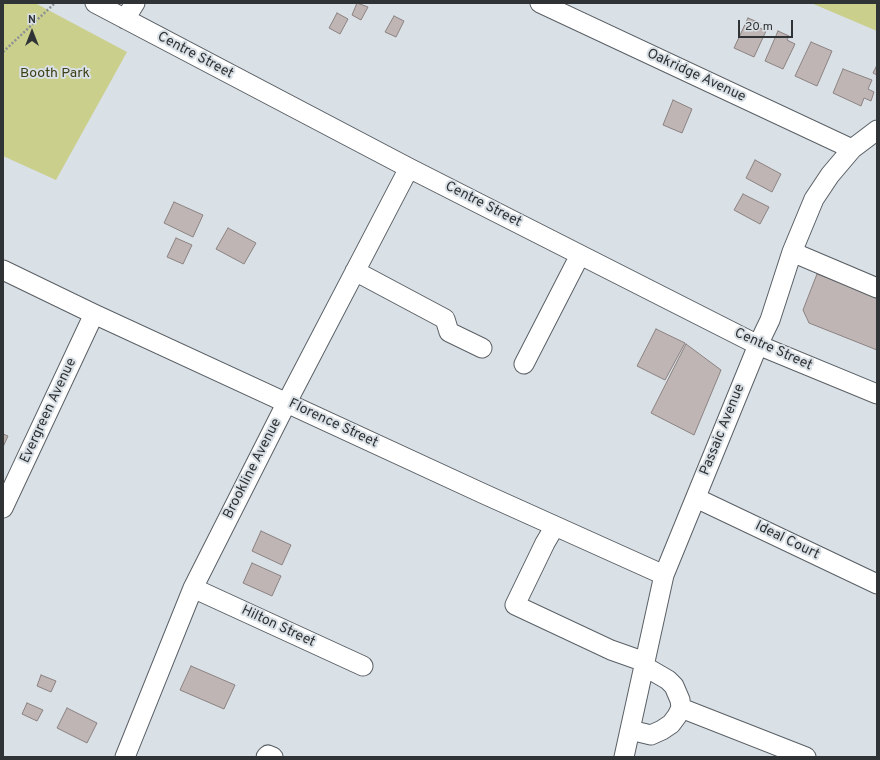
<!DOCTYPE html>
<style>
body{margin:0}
#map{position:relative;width:880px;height:760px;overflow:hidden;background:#d9e0e6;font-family:Overpass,sans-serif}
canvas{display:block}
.frame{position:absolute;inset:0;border:4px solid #303335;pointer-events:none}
.north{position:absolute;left:12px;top:12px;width:40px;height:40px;-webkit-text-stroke:3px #d9e0e6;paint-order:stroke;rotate:0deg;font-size:11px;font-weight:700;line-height:16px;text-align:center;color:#303335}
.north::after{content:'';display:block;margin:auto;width:14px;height:18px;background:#303335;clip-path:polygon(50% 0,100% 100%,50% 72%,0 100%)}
.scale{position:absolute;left:738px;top:20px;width:55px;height:18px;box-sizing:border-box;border:2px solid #303335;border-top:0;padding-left:5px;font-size:12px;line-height:14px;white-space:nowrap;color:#303335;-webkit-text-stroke:3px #d9e0e6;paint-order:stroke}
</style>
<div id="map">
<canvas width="880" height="760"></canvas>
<div class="frame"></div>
<div class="north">N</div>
<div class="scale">20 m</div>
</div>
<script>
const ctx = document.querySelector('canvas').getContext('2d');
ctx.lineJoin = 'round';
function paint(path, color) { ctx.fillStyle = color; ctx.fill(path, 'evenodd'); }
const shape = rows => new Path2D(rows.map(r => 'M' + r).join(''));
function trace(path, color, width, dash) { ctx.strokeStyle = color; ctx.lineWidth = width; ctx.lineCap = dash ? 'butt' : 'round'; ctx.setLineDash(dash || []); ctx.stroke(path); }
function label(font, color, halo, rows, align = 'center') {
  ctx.font = font + ' Overpass,sans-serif'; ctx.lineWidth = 4; ctx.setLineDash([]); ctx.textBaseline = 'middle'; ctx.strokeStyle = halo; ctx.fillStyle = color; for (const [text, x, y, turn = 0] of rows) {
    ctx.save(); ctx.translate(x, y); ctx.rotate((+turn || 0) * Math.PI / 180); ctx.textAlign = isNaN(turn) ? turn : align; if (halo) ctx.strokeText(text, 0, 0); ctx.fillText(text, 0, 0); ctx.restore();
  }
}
paint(shape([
 [3,3,35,3,127,52,56,180,3,156],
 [811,3,877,3,877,31]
]), '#cbcf8c');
const building = shape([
 [357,3,368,7,361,20,352,15,357,3],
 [337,13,348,19,340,34,329,28,337,13],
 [394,16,404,21,396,37,385,32,394,16],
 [748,18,760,23,758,27,766,31,754,57,734,48,748,18],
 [778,31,789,36,787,40,795,44,783,69,765,61,778,31],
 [811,42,832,51,817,86,795,76,811,42],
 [877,65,877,75,873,73,877,65],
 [843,69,872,80,868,89,874,92,871,101,864,98,861,106,833,93,843,69],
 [673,100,692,109,682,133,663,125,673,100],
 [755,160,781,174,772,192,746,178,755,160],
 [743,194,769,207,760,224,734,210,743,194],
 [174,202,203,215,193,237,164,223,174,202],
 [228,228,256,243,244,264,216,249,228,228],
 [176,238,192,245,183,264,167,257,176,238],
 [817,274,877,297,877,350,809,323,803,310,817,274],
 [656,329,685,343,665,380,637,366,656,329],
 [686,344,721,370,694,435,651,413,686,344],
 [3,434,8,436,3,447,3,434],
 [261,531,291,545,282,565,252,551,261,531],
 [252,563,281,576,272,596,243,583,252,563],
 [191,666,235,685,224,709,180,690,191,666],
 [41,675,56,681,51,692,37,686,41,675],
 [27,703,43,710,37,721,22,714,27,703],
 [67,708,97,723,87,743,57,728,67,708]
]);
paint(building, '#beb5b4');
trace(building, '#8b8281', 1);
const minor = shape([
 [95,3,409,168,758,345,877,394],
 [540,3,852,149],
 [125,19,135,3],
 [792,252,877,288],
 [3,270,94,314,484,494,664,575],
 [355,271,445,319,449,332,482,348],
 [524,364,580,255],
 [696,498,877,584],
 [3,508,94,314],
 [555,526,545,543,515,605,611,650,645,662],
 [193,588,363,666],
 [681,708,806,757],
 [630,730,651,735,662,730,671,724,677,716,681,708,680,700,674,686,668,680,644,666],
 [125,757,193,588,287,402,409,168],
 [266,757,268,755,273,757],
 [624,757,664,575,758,345,770,320,792,252,814,199,830,175,852,149,877,130]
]);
trace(minor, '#5a6065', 21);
trace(shape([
 [3,52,55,3]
]), '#8c9195', 2.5, [2, 2]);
trace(minor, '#fff', 19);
label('14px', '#303335', '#d9e0e6', [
 ["Centre Street",195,56,28],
 ["Oakridge Avenue",696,76,25],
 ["Centre Street",483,205,27],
 ["Centre Street",773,350,24],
 ["Evergreen Avenue",49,411,-65],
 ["Florence Street",333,424,25],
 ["Passaic Avenue",723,430,-68],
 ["Brookline Avenue",253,469,-63],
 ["Ideal Court",787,541,26],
 ["Hilton Street",278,627,25]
]);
label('14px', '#3d3f17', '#d9e0e6', [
 ["Booth Park",55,74]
]);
</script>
